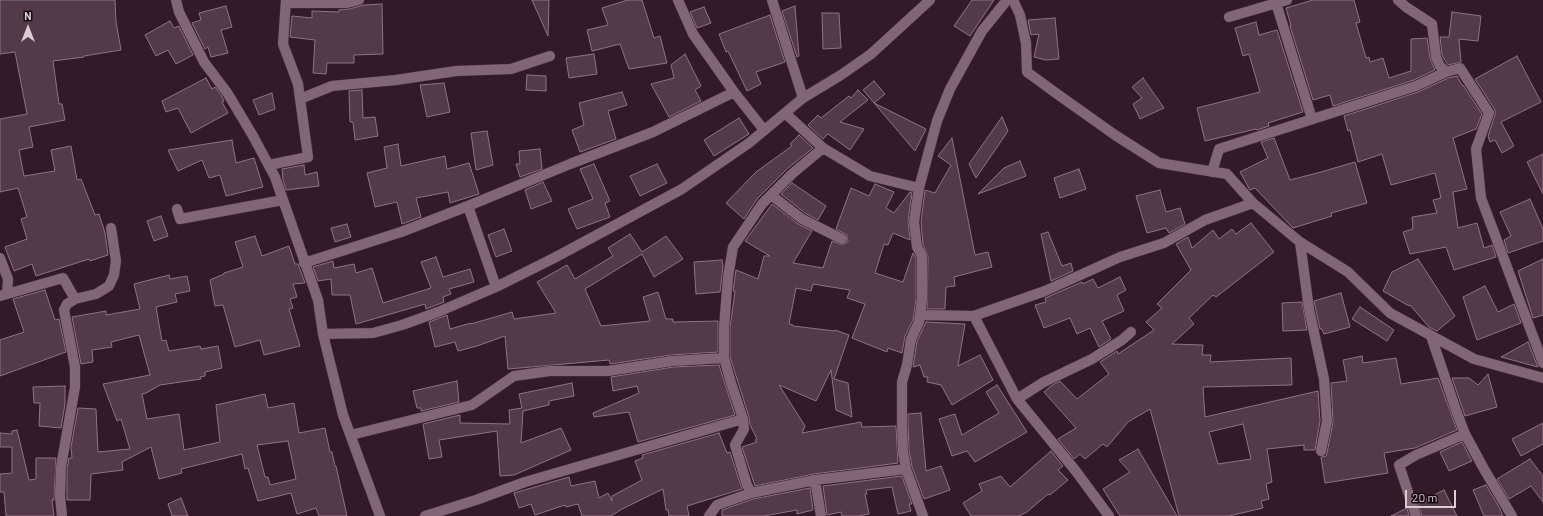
<!DOCTYPE html>
<style>
body{margin:0}
#map{position:relative;width:1543px;height:516px;overflow:hidden;background:#321a28;font-family:Barlow,sans-serif}
canvas{display:block}
.north{position:absolute;left:8px;top:8px;width:40px;height:40px;-webkit-text-stroke:3px #13090e;paint-order:stroke;rotate:0deg;font-size:11px;font-weight:700;line-height:16px;text-align:center;color:#dcccd4}
.north::after{content:'';display:block;margin:auto;width:14px;height:18px;background:#dcccd4;clip-path:polygon(50% 0,100% 100%,50% 72%,0 100%)}
.scale{position:absolute;left:1405px;top:490px;width:51px;height:18px;box-sizing:border-box;border:2px solid #dcccd4;border-top:0;padding-left:5px;font-size:12px;line-height:14px;white-space:nowrap;color:#dcccd4;-webkit-text-stroke:3px #13090e;paint-order:stroke}
</style>
<div id="map">
<canvas width="1543" height="516"></canvas>
<div class="north">N</div>
<div class="scale">20 m</div>
</div>
<script>
const ctx = document.querySelector('canvas').getContext('2d');
ctx.lineJoin = 'round';
function paint(path, color) { ctx.fillStyle = color; ctx.fill(path, 'evenodd'); }
const shape = rows => new Path2D(rows.map(r => 'M' + r).join(''));
function trace(path, color, width, dash) { ctx.strokeStyle = color; ctx.lineWidth = width; ctx.lineCap = dash ? 'butt' : 'round'; ctx.setLineDash(dash || []); ctx.stroke(path); }
const building = shape([
 [0,0,115,0,116,22,121,50,84,56,84,57,53,61,59,104,62,104,65,120,29,127,33,147,19,150,24,176,55,171,51,150,71,146,77,180,81,179,95,215,99,214,105,233,108,255,90,261,89,259,36,276,32,264,14,271,5,247,27,239,21,219,27,217,18,188,0,192,0,119,27,114,15,52,0,54,0,0],
 [532,0,549,0,548,36,532,0],
 [628,0,642,0,654,38,660,36,667,63,629,69,620,44,592,51,587,30,608,25,602,8,628,0],
 [972,0,994,0,970,36,954,26,972,0],
 [1313,0,1354,0,1360,22,1356,23,1366,58,1369,57,1370,62,1383,58,1389,78,1411,71,1411,39,1427,38,1430,58,1435,70,1414,80,1333,106,1330,95,1313,100,1290,26,1291,26,1286,8,1313,0],
 [382,4,383,54,354,55,354,63,327,63,326,74,313,73,315,40,290,37,292,16,312,18,312,11,339,12,339,10,349,9,364,5,382,4],
 [226,6,232,27,221,30,228,53,211,57,208,47,205,49,192,23,201,20,199,13,226,6],
 [795,6,799,56,797,57,782,11,795,6],
 [704,7,711,23,697,28,690,12,704,7],
 [1452,12,1481,16,1478,41,1459,39,1461,62,1448,65,1442,55,1440,37,1449,37,1452,12],
 [822,13,839,13,841,48,823,49,822,13],
 [770,15,785,62,756,72,761,84,747,91,728,51,726,52,719,34,770,15],
 [1055,18,1059,59,1046,60,1034,57,1039,34,1031,35,1028,20,1055,18],
 [170,21,174,28,179,26,193,55,176,64,168,50,156,56,145,35,170,21],
 [1256,22,1259,35,1277,30,1303,112,1268,123,1269,126,1257,130,1256,129,1205,141,1197,108,1260,92,1249,54,1243,56,1235,28,1256,22],
 [594,54,597,74,569,78,566,58,594,54],
 [685,54,701,86,695,90,701,101,669,117,651,84,674,78,671,65,685,54],
 [1517,56,1541,102,1501,122,1514,146,1502,153,1495,140,1490,142,1488,136,1495,115,1495,110,1475,79,1517,56],
 [527,75,546,76,546,91,526,90,527,75],
 [1457,76,1462,85,1463,85,1482,114,1476,129,1453,138,1467,189,1453,192,1458,228,1477,223,1484,248,1492,245,1496,257,1454,270,1446,247,1410,254,1403,232,1413,229,1412,217,1437,213,1433,200,1441,198,1435,173,1391,185,1382,154,1358,162,1350,130,1348,131,1344,116,1418,92,1448,78,1457,76],
 [206,78,212,89,215,87,221,95,224,101,222,102,228,113,191,133,178,108,166,112,162,101,206,78],
 [1143,78,1164,108,1140,119,1133,104,1142,98,1132,87,1143,78],
 [874,81,885,94,874,103,926,129,915,151,863,90,874,81],
 [444,83,450,112,427,117,420,85,444,83],
 [362,90,363,118,375,117,378,136,355,140,353,122,350,122,349,91,362,90],
 [858,90,868,100,840,122,864,129,850,150,828,134,823,139,808,125,818,115,821,118,849,96,851,98,858,90],
 [622,92,627,105,608,111,616,139,580,152,572,130,584,125,579,103,622,92],
 [272,93,275,109,259,115,253,100,272,93],
 [1002,117,1008,131,976,178,969,164,1002,117],
 [739,118,749,134,714,156,704,140,739,118],
 [487,131,493,165,476,170,471,133,487,131],
 [799,135,813,148,788,168,757,199,744,219,726,203,756,172,792,146,790,144,799,135],
 [952,138,975,255,988,252,992,267,954,277,955,286,946,287,945,309,927,309,928,256,923,245,921,222,925,190,935,193,951,165,938,156,952,138],
 [1274,138,1290,180,1321,172,1355,162,1367,203,1331,213,1332,216,1293,228,1255,188,1250,190,1240,172,1268,158,1261,142,1274,138],
 [232,140,236,163,254,158,263,187,226,196,220,175,209,178,202,160,178,171,168,150,232,140],
 [398,144,401,166,445,156,447,169,469,163,479,194,450,203,448,192,416,198,421,217,402,224,397,202,375,207,367,173,387,168,384,147,398,144],
 [540,149,542,169,520,177,516,164,520,164,519,151,540,149],
 [1543,154,1543,194,1527,162,1543,154],
 [1020,161,1026,176,978,194,1004,168,1020,161],
 [594,164,610,201,605,203,610,217,577,229,568,209,593,199,580,169,594,164],
 [657,164,667,183,640,196,630,176,657,164],
 [304,165,305,175,317,172,319,186,286,190,283,180,282,169,304,165],
 [1079,169,1086,189,1060,198,1054,178,1079,169],
 [543,182,552,201,531,209,525,190,543,182],
 [792,183,826,206,818,220,805,213,781,194,792,183],
 [875,184,894,192,886,208,894,213,910,192,912,193,908,221,910,240,893,233,888,245,884,244,875,273,903,282,913,253,916,258,916,299,913,320,905,336,902,353,888,348,887,352,852,338,865,304,847,298,850,290,813,284,811,291,796,288,789,324,793,325,793,326,835,331,835,330,849,335,834,379,848,383,852,417,836,410,831,370,816,401,779,385,805,426,802,433,861,422,862,427,896,426,898,463,814,474,755,486,742,447,757,442,755,440,757,439,750,425,749,417,730,357,730,328,735,291,733,291,736,270,758,279,764,256,770,256,745,241,772,204,798,224,812,231,793,263,823,268,832,241,842,245,848,242,847,235,836,229,851,188,869,196,875,184],
 [1160,190,1166,212,1180,208,1185,224,1169,233,1166,228,1147,233,1136,196,1160,190],
 [1530,199,1543,229,1543,241,1508,253,1504,240,1511,236,1500,212,1530,199],
 [161,216,168,236,154,241,147,221,161,216],
 [1251,223,1274,252,1216,297,1213,295,1189,318,1194,324,1172,344,1203,345,1202,355,1211,355,1210,362,1291,358,1292,385,1203,387,1205,417,1318,391,1320,421,1315,450,1304,450,1304,445,1267,449,1272,482,1266,484,1269,499,1261,501,1263,508,1229,516,1179,516,1150,409,1128,422,1107,447,1103,444,1085,459,1080,454,1074,459,1058,439,1076,428,1044,392,1051,386,1060,381,1077,399,1109,374,1100,362,1117,351,1118,354,1154,330,1146,322,1162,308,1157,304,1191,270,1176,244,1188,237,1192,248,1213,230,1219,239,1232,229,1236,234,1251,223],
 [1243,424,1251,459,1218,464,1209,432,1243,424],
 [347,224,351,237,335,242,331,228,347,224],
 [504,229,512,251,496,257,488,235,504,229],
 [1048,232,1062,266,1071,263,1073,271,1051,281,1041,234,1048,232],
 [630,234,642,252,666,236,683,259,654,277,642,254,585,289,601,326,650,321,643,297,658,292,666,319,673,319,673,322,718,321,718,352,671,355,610,364,609,360,508,369,505,336,477,346,458,351,455,342,435,347,429,322,447,315,450,329,471,323,471,324,512,312,514,319,556,313,537,282,567,265,575,279,613,256,608,248,630,234],
 [255,236,262,256,289,246,295,264,298,264,305,283,293,284,297,297,290,299,293,308,289,309,300,346,264,355,260,340,235,347,223,305,215,306,210,280,224,274,224,273,243,267,235,242,255,236],
 [436,257,443,277,470,269,474,282,449,289,451,294,443,297,444,302,426,309,425,304,356,324,350,295,332,295,331,279,318,281,313,267,333,261,334,268,354,264,356,273,372,268,383,303,431,288,421,262,436,257],
 [1418,259,1455,316,1437,331,1429,327,1410,305,1409,306,1383,291,1392,272,1418,259],
 [1543,259,1543,315,1533,318,1518,271,1543,259],
 [722,260,723,266,720,292,696,294,694,262,722,260],
 [169,275,170,279,187,276,190,291,175,294,177,302,156,307,162,341,166,340,169,351,200,346,201,349,218,346,222,368,205,372,205,376,200,377,201,379,160,385,146,393,142,394,147,419,179,414,184,450,220,442,216,405,265,394,268,408,294,403,299,433,325,428,330,452,332,452,335,466,336,466,347,516,319,516,316,508,297,514,291,493,258,501,248,468,245,469,242,454,181,469,182,473,159,479,151,447,122,462,123,470,91,474,90,500,67,500,67,468,69,458,72,458,71,447,78,408,96,409,98,452,130,449,121,419,117,421,103,384,150,375,139,335,111,342,112,347,92,350,93,362,81,364,72,317,106,311,106,315,140,309,134,284,169,275],
 [288,441,296,479,270,485,268,477,265,477,257,445,288,441],
 [1120,277,1126,290,1117,295,1124,311,1102,321,1111,339,1099,347,1090,328,1077,334,1070,318,1044,328,1035,305,1046,302,1045,298,1082,282,1083,284,1093,279,1098,288,1120,277],
 [1485,286,1498,312,1514,304,1521,323,1477,340,1463,297,1485,286],
 [45,290,55,320,59,319,66,352,0,376,0,340,24,332,13,299,45,290],
 [1341,293,1350,327,1324,334,1322,329,1320,329,1314,301,1341,293],
 [1302,302,1307,330,1283,331,1282,303,1302,302],
 [1360,307,1394,330,1387,341,1352,319,1360,307],
 [926,322,965,324,958,366,980,355,993,380,952,405,941,385,927,382,928,377,924,377,920,365,913,367,917,341,926,322],
 [1528,342,1538,367,1501,357,1528,342],
 [1362,356,1363,363,1396,358,1401,384,1438,378,1457,430,1415,448,1384,453,1388,473,1325,483,1321,457,1326,456,1327,453,1333,422,1331,383,1347,381,1343,360,1362,356],
 [719,365,735,415,638,442,629,412,594,417,593,413,639,393,637,386,613,391,611,377,673,367,719,365],
 [1488,374,1497,407,1465,416,1452,378,1469,378,1478,385,1488,374],
 [457,381,459,402,421,411,421,408,417,408,413,391,457,381],
 [572,383,574,396,549,401,549,405,523,411,521,443,561,428,571,450,514,475,500,476,497,431,439,440,442,457,429,459,423,424,460,415,460,423,510,424,509,410,522,408,519,394,572,383],
 [997,385,1027,432,975,462,967,451,952,456,939,419,955,414,962,435,999,413,986,392,997,385],
 [65,386,65,404,61,428,39,426,40,403,34,403,33,387,65,386],
 [921,413,926,471,941,466,950,490,924,499,912,467,909,450,908,423,908,414,921,413],
 [1543,423,1543,444,1521,456,1512,439,1543,423],
 [17,430,29,480,36,479,36,458,56,458,54,500,52,500,54,516,6,516,4,492,0,492,0,474,12,473,12,447,0,447,0,433,12,434,12,431,17,430],
 [719,433,727,453,730,452,742,489,687,506,689,516,669,516,668,510,666,510,663,489,622,509,611,516,582,516,578,504,566,507,565,505,535,515,531,504,519,508,514,493,569,477,571,486,595,481,599,498,608,493,612,501,612,496,642,480,635,461,643,458,642,455,719,433],
 [1462,442,1472,461,1449,471,1440,452,1462,442],
 [1138,449,1177,516,1120,516,1103,489,1130,472,1119,460,1138,449],
 [1051,451,1063,466,1058,470,1068,480,1050,495,1048,494,1027,512,1019,516,971,516,963,503,982,491,979,484,1001,476,1010,487,1051,451],
 [1530,459,1543,476,1543,502,1531,486,1509,499,1497,479,1530,459],
 [902,476,912,504,909,504,911,511,898,514,892,487,866,490,867,494,865,494,869,514,858,516,842,516,841,512,827,515,823,486,902,476],
 [1486,485,1499,507,1503,516,1484,516,1473,490,1486,485],
 [810,488,813,510,797,514,797,510,764,516,722,516,722,510,753,499,810,488],
 [1444,490,1457,516,1422,516,1418,503,1444,490],
 [181,498,188,516,172,516,168,504,181,498],
 [1407,508,1409,516,1391,516,1407,508]
]);
paint(building, '#543a49');
trace(building, '#907382', 1);
const minor = shape([
 [176,0,179,12,204,62,228,94,253,136,275,177,318,300,323,334,343,415,380,516],
 [678,0,693,34,734,92,764,130],
 [772,0,803,98],
 [1013,0,1020,15,1026,43,1027,72,1060,96,1115,135,1159,163,1227,174,1253,203,1300,242,1348,272,1390,313,1474,359,1543,378],
 [1398,0,1406,7,1432,24,1436,57,1440,66,1446,72],
 [286,3,347,3,359,0],
 [1276,3,1312,119],
 [1229,17,1287,0],
 [300,99,332,86,396,80,456,71,511,69,550,56],
 [785,113,823,148,870,176,919,188],
 [269,165,308,157,298,84,283,44,286,0],
 [1212,172,1219,149,1416,86,1446,72,1460,68,1489,113,1476,149,1481,198,1543,363],
 [771,195,802,219,842,239],
 [468,206,496,287],
 [177,209,180,219,283,200],
 [1300,242,1309,309,1324,379,1327,421,1321,451],
 [0,258,8,279,7,294,0,296],
 [304,263,401,232,468,206,570,164,653,132,734,92],
 [7,294,63,278,75,299],
 [920,315,974,316,985,312,1045,291,1120,257,1164,243,1205,220,1253,203],
 [974,316,1017,399,1075,470,1109,516],
 [323,334,373,333,402,325,438,312,496,287,554,258,608,229,682,189,749,143,803,98,841,75,871,54,930,0],
 [1431,336,1457,413,1465,434,1484,469,1512,516],
 [1017,399,1044,382,1092,359,1122,340,1131,332],
 [351,435,472,405,514,376,550,371,608,371,672,361,724,358],
 [815,480,821,516],
 [751,493,747,485,735,445,744,429,743,419,731,383,724,358,724,328,728,277,733,247,762,204,793,173,823,148],
 [62,516,60,497,61,467,75,387,75,367,64,310,67,304,75,299,96,294,109,286,114,275,116,261,111,228],
 [425,516,476,500,525,482,743,419],
 [709,516,717,505,751,493,815,480,906,469],
 [923,516,906,469,903,451,902,423,902,382,907,365,911,339,919,322,922,299,922,256,917,247,914,222,919,188,937,121,950,89,982,31,1007,0],
 [1416,516,1399,465,1416,455,1465,434]
]);
trace(minor, '#47353f', 11);
trace(minor, '#836676', 10);
</script>
